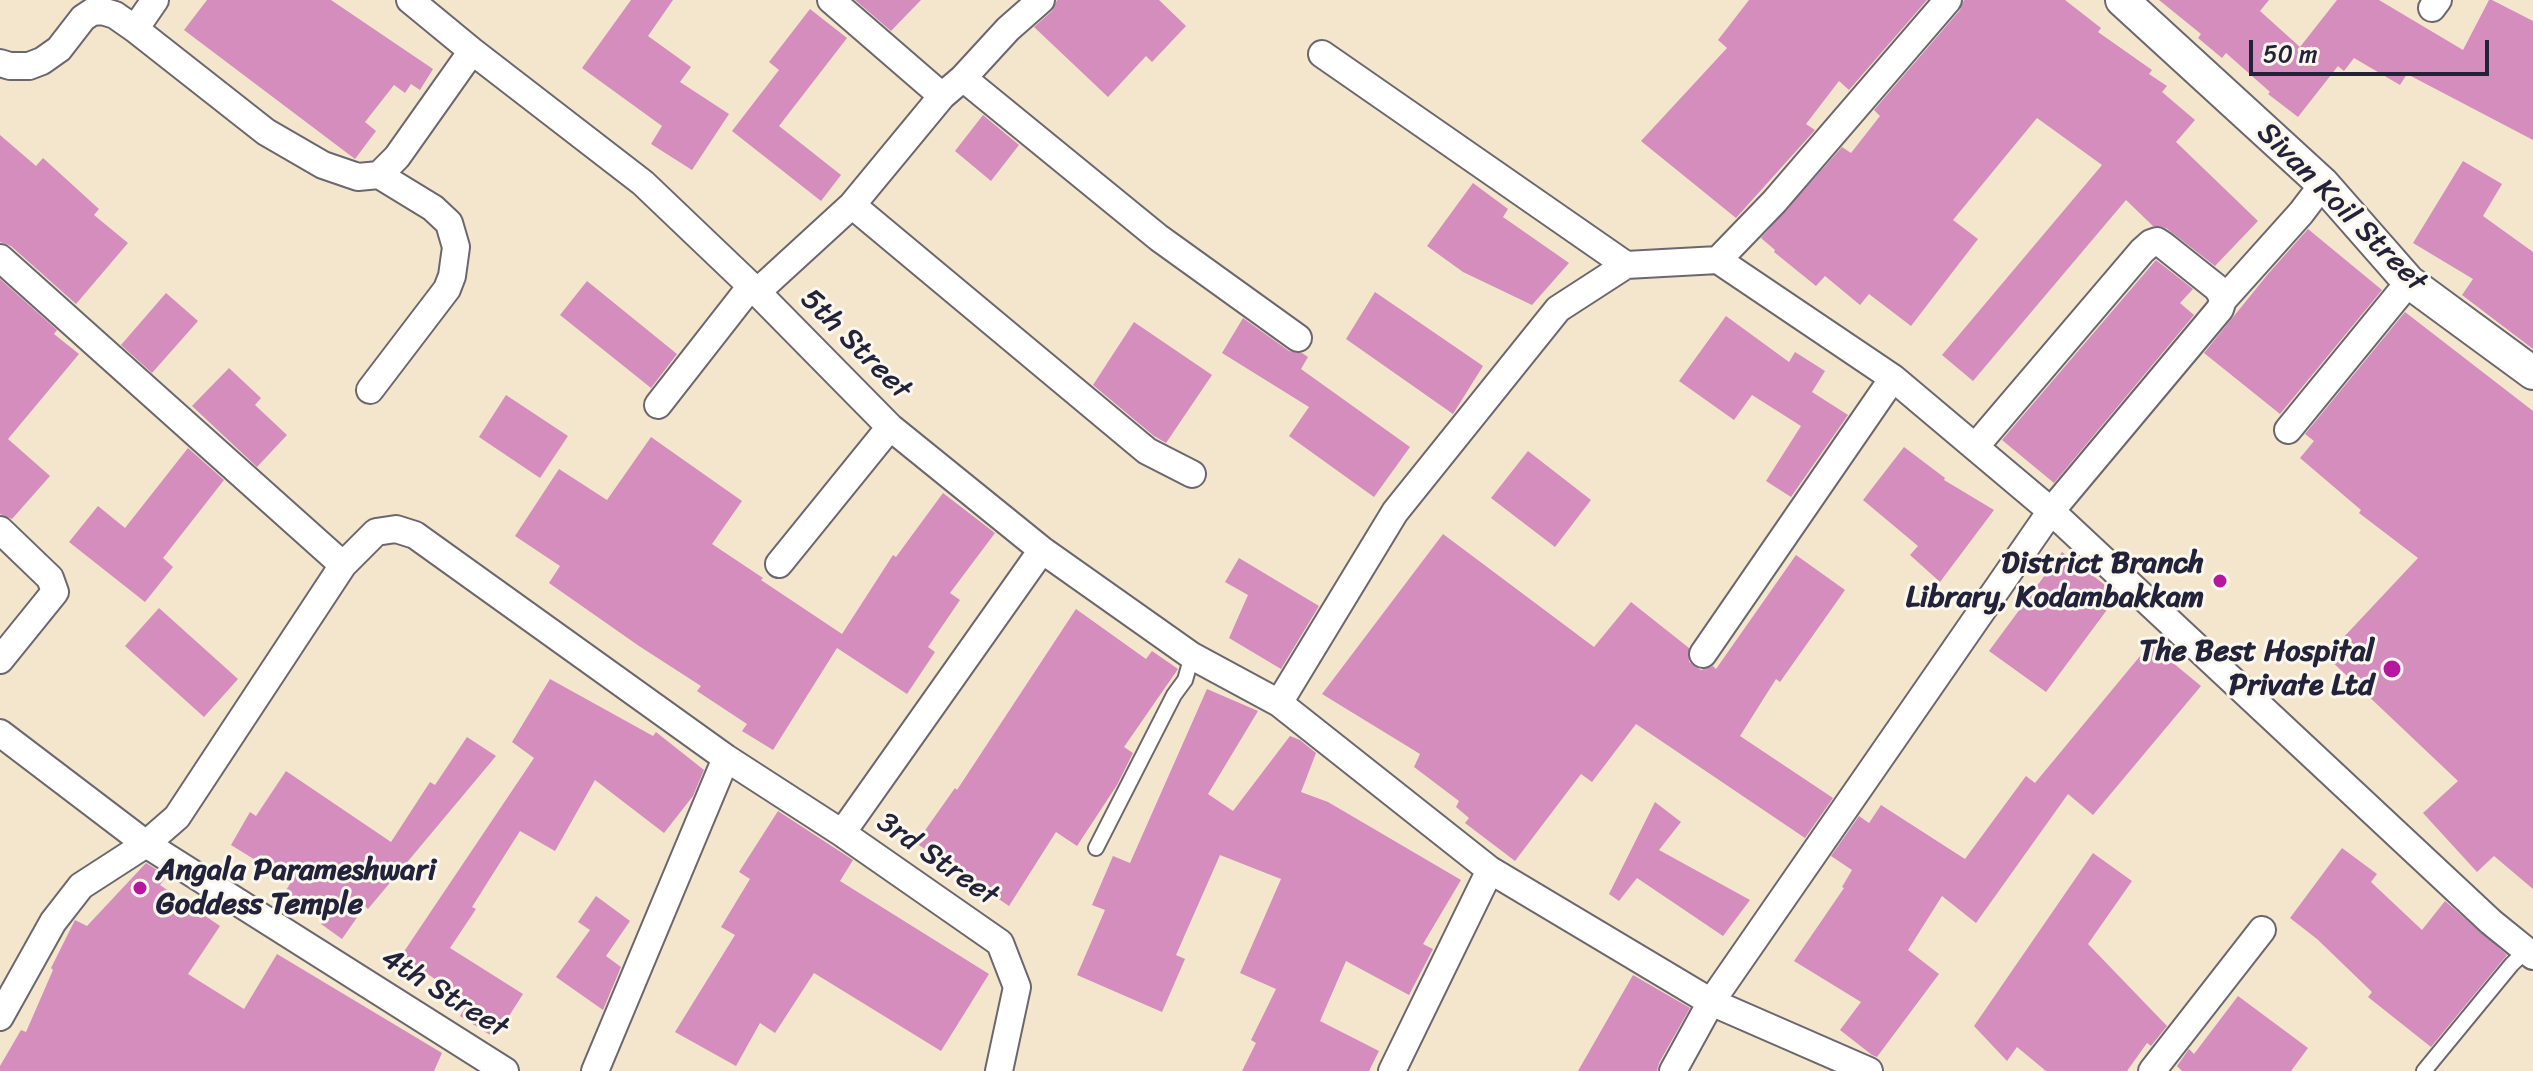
<!DOCTYPE html>
<style>
body{margin:0}
#map{position:relative;width:2533px;height:1071px;overflow:hidden;background:#f3e6cd;font-family:Sriracha,sans-serif}
canvas{display:block}
.scale{position:absolute;left:2249px;top:40px;width:240px;height:36px;box-sizing:border-box;border:4px solid #22223b;border-top:0;padding-left:10px;font-size:24px;line-height:28px;white-space:nowrap;color:#22223b;-webkit-text-stroke:6px #fbf7ec;paint-order:stroke}
</style>
<div id="map">
<canvas width="2533" height="1071"></canvas>
<div class="scale">50 m</div>
</div>
<script>
const ctx = document.querySelector('canvas').getContext('2d');
ctx.lineJoin = 'round';
function paint(path, color) { ctx.fillStyle = color; ctx.fill(path, 'evenodd'); }
const shape = rows => new Path2D(rows.map(r => 'M' + r).join(''));
function trace(path, color, width, dash) { ctx.strokeStyle = color; ctx.lineWidth = width; ctx.lineCap = dash ? 'butt' : 'round'; ctx.setLineDash(dash || []); ctx.stroke(path); }
function label(font, color, halo, rows, align = 'center') {
  ctx.font = font + ' Sriracha,sans-serif'; ctx.lineWidth = 6; ctx.setLineDash([]); ctx.textBaseline = 'middle'; ctx.strokeStyle = halo; ctx.fillStyle = color; for (const [text, x, y, turn = 0] of rows) {
    ctx.save(); ctx.translate(x, y); ctx.rotate((+turn || 0) * Math.PI / 180); ctx.textAlign = isNaN(turn) ? turn : align; if (halo) ctx.strokeText(text, 0, 0); ctx.fillText(text, 0, 0); ctx.restore();
  }
}
paint(shape([
 [207,0,331,0,433,69,420,90,411,84,405,93,394,85,365,122,376,131,355,159,184,30],
 [631,0,673,0,648,36,691,67,680,82,729,114,692,170,651,144,662,126,582,68],
 [855,0,921,0,891,31],
 [1057,0,1159,0,1186,26,1152,62,1146,56,1108,97,1034,27,1052,11],
 [1749,0,1927,0,1849,90,1839,81,1806,124,1815,130,1736,218,1641,141,1727,48,1718,40],
 [1964,0,2065,0,2101,28,2098,32,2152,70,2149,74,2167,86,2162,92,2195,120,2176,142,2258,221,2215,266,2166,228,2153,226,2126,200,1973,381,1942,355,2102,165,2037,118,1953,220,1978,239,1911,326,1869,294,1860,305,1825,276,1816,286,1774,252,1775,250,1761,238,1842,147,1851,153,1880,116,1874,110,1960,10],
 [2159,0,2269,0,2260,11,2300,47,2337,0,2379,0,2463,50,2489,0,2492,0,2533,21,2533,140,2407,74,2400,85,2354,58,2344,71,2338,66,2298,117,2268,94,2270,92,2226,53,2222,58,2198,38,2201,34],
 [810,9,847,38,779,126,841,175,821,201,732,131,779,70,769,62],
 [983,115,1019,145,991,181,955,151],
 [0,135,36,166,43,158,99,209,94,215,128,243,76,304,11,246,0,242],
 [2463,161,2502,184,2483,216,2533,252,2533,349,2462,295,2473,279,2413,243],
 [1473,183,1508,209,1503,217,1569,263,1532,305,1463,272,1427,246],
 [2308,229,2382,290,2280,414,2204,353,2268,274],
 [2156,260,2193,289,2180,303,2194,315,2054,483,2002,440],
 [0,279,57,330,54,334,79,354,8,439,50,476,12,519,0,514],
 [587,281,677,354,651,388,560,315],
 [1375,292,1483,366,1453,414,1346,339],
 [166,293,198,321,152,373,121,345],
 [2405,312,2533,411,2533,889,2494,856,2477,872,2423,813,2458,781,2326,656,2418,558,2359,513,2361,510,2300,458,2314,441,2305,434],
 [1726,316,1789,362,1795,352,1825,371,1812,392,1848,415,1791,497,1766,481,1801,426,1752,395,1734,420,1679,381],
 [1243,318,1289,351,1302,353,1308,357,1301,369,1410,447,1374,497,1289,436,1309,407,1222,353],
 [1134,322,1212,375,1166,443,1154,436,1093,385],
 [229,368,261,398,255,405,287,435,257,467,192,406],
 [506,395,568,436,540,478,479,437],
 [651,437,742,501,712,544,763,578,761,580,842,634,893,555,896,557,943,493,995,533,950,593,960,600,928,647,935,652,907,694,837,648,773,750,742,731,747,724,697,691,701,686,639,646,549,583,560,566,515,536,559,469,607,500],
 [1904,447,1945,478,1944,480,1994,510,1940,582,1910,555,1918,546,1863,500],
 [188,448,224,480,163,558,173,567,145,602,69,542,98,506,125,528],
 [1528,451,1591,500,1555,547,1491,498],
 [1443,534,1594,647,1631,602,1689,648,1689,662,1701,670,1713,666,1716,669,1796,555,1845,590,1780,682,1776,679,1740,736,1833,798,1805,838,1636,724,1592,782,1581,774,1515,861,1465,823,1469,818,1456,807,1459,801,1414,767,1420,754,1322,694],
 [2062,552,2118,595,2046,692,1989,651],
 [1239,558,1319,606,1281,669,1229,638,1248,595,1225,582],
 [159,608,238,679,204,717,125,646],
 [1076,609,1146,659,1152,651,1178,669,1124,747,1133,753,1117,785,1077,846,1056,832,1009,906,916,843,955,788,957,790],
 [2150,644,2201,686,2093,815,2068,794,1976,923,1942,896,1908,950,1939,974,1877,1057,1872,1055,1840,1030,1861,1002,1794,961,1844,888,1842,887,1852,870,1831,856,1859,816,1869,823,1881,805,1965,859,2026,776,2035,783],
 [550,679,653,736,656,732,704,770,693,796,664,833,595,780,555,851,520,831,472,907,476,909,450,948,523,994,495,1038,460,1016,469,1002,401,956,534,758,512,742],
 [1207,689,1258,711,1208,794,1233,811,1290,736,1300,740,1316,753,1301,792,1328,802,1461,880,1423,944,1433,949,1409,995,1346,961,1320,1021,1379,1051,1369,1071,1242,1071,1256,1043,1251,1040,1276,989,1240,973,1281,879,1220,855,1176,955,1185,959,1162,1012,1077,975,1105,910,1092,905,1113,856,1130,863],
 [467,737,496,756,368,909,365,906,342,939,321,924,325,919,285,892,291,882,231,845,250,812,256,816,286,771,391,842,430,782,435,785],
 [1655,802,1681,822,1659,850,1750,900,1723,936,1637,878,1619,901,1609,894],
 [778,811,853,860,840,881,989,974,941,1051,814,973,775,1033,760,1023,736,1066,675,1032,735,935,721,927,750,879,739,872],
 [2342,848,2377,874,2371,882,2422,930,2445,901,2507,955,2431,1047,2368,997,2372,992,2317,939,2290,918],
 [2093,853,2132,881,2088,944,2167,1026,2151,1046,2147,1043,2127,1071,2046,1071,2017,1047,2007,1061,1974,1026],
 [146,863,167,876,160,885,220,926,188,974,244,1009,277,954,442,1053,434,1071,0,1071,0,1066,21,1030,26,1032,53,970,51,968,75,920,87,926],
 [596,896,630,921,606,956,621,967,603,1010,556,977,590,930,578,922],
 [1633,975,1690,1008,1659,1063,1657,1071,1578,1071],
 [2238,996,2308,1048,2291,1071,2182,1071,2177,1066,2189,1049,2194,1054]
]), '#d48dbd');
const service = shape([
 [1096,848,1174,695,1185,680,1192,656],
 [2424,1071,2512,964,2526,951]
]);
const minor = shape([
 [410,0,472,51,643,183,751,286,890,427,1042,550,1192,656,1279,703,1490,870,1711,1002,1869,1071],
 [831,0,942,96],
 [2432,8,2438,0],
 [135,29,155,0],
 [1322,54,1626,265],
 [0,63,10,66,29,66,42,61,59,49,83,18,92,12,102,11,115,15,135,29,266,132,323,165,358,177,379,175,397,157,472,51],
 [963,78,1159,238,1298,338],
 [852,205,1147,451,1192,474],
 [0,258,343,565],
 [1718,260,1893,378,2051,511,2491,922,2533,956],
 [757,292,852,205,942,96,963,78,1008,29,1041,0],
 [2223,300,2301,213,2323,184],
 [370,390,447,289,452,276,456,247,449,223,433,208,379,175],
 [658,405,751,286],
 [2288,430,2409,282],
 [0,530,50,578,55,592,0,660],
 [779,564,890,427],
 [1703,654,1893,378],
 [1279,703,1395,512,1558,309,1626,265,1718,260,1774,202,1948,0],
 [0,733,146,844,505,1071],
 [842,833,1042,550],
 [0,1017,53,922,81,886,146,844,177,817,343,565,376,532,396,529,415,535,726,758,842,833,1000,943,1017,987,999,1071],
 [595,1071,726,758],
 [1392,1071,1490,870],
 [1673,1071,1711,1002,2051,511,2220,309,2223,300,2222,296,2217,288,2163,245,2157,241,2151,243,2142,251,1975,447],
 [2152,1071,2262,930]
]);
const tertiary = shape([
 [2122,0,2323,184,2409,282,2533,373]
]);
trace(service, '#6b676e', 18);
trace(minor, '#6b676e', 30);
trace(tertiary, '#6b676e', 36);
trace(service, '#fff', 14);
trace(minor, '#fff', 26);
trace(tertiary, '#fff', 32);
for (const [x, y, r, color] of [
 [2220,581,8,"#b5179e"],
 [2392,669,10,"#b5179e"],
 [140,888,8,"#b5179e"]
]) { const dot = new Path2D(); dot.arc(x, y, r, 0, 2 * Math.PI); ctx.fillStyle = color; ctx.fill(dot); trace(dot, '#fbf7ec', 3); }
label('30px', '#22223b', '#fbf7ec', [
 ["Sivan Koil Street",2341,208,45],
 ["5th Street",855,345,45],
 ["3rd Street",937,860,35],
 ["4th Street",444,994,32]
]);
label('bold 30px', '#22223b', '#fbf7ec', [
 ["District Branch",2204,564],
 ["Library, Kodambakkam",2204,598],
 ["The Best Hospital",2374,652],
 ["Private Ltd",2374,686],
 ["Angala Parameshwari",156,871,"left"],
 ["Goddess Temple",156,905,"left"]
], 'right');
</script>
